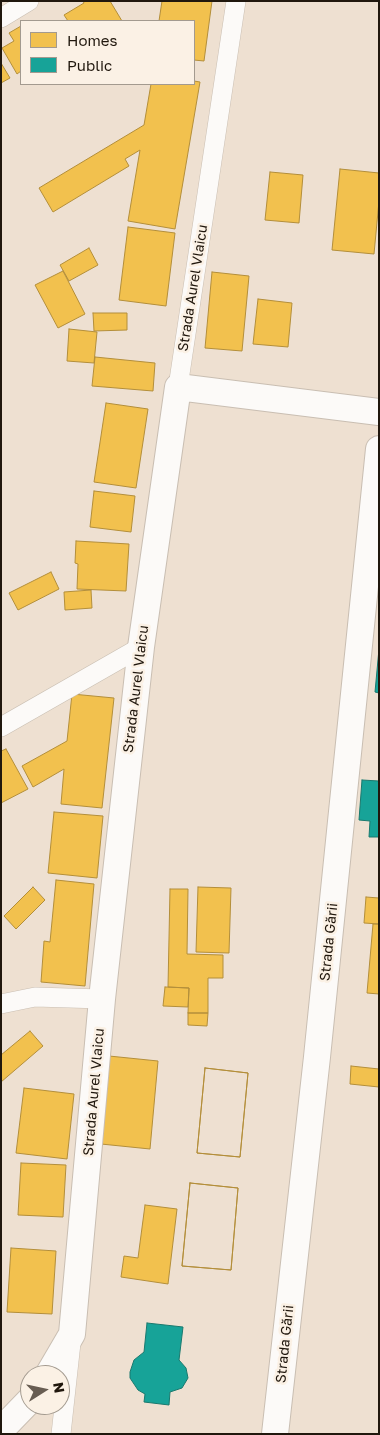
<!DOCTYPE html>
<meta charset="utf-8">
<style>
body{margin:0}
#map{position:relative;width:380px;height:1435px;overflow:hidden;background:#eee0d1;font-family:"Golos Text",sans-serif}
canvas{display:block}
.frame{position:absolute;inset:0;border:2px solid #20170d;pointer-events:none}
.legend{position:absolute;left:20px;top:20px;width:175px;height:65px;box-sizing:border-box;background:#fbf1e5;border:1px solid #a39a8f;margin:0;padding:6px 9px;list-style:none;font-size:15px;color:#20170d}
.legend li{display:flex;align-items:center;gap:10px;height:25px}
.legend b{width:25px;border:1px solid #a39a8f}
.north{position:absolute;left:20px;top:1365px;width:50px;height:50px;box-sizing:border-box;background:#fbf1e5;border:1px solid #a39a8f;border-radius:50%;rotate:80deg;font-size:14px;font-weight:700;line-height:20px;text-align:center;color:#20170d}
.north::after{content:'';display:block;margin:auto;width:18px;height:22px;background:#685d52;clip-path:polygon(50% 0,100% 100%,50% 72%,0 100%)}
</style>
<div id="map">
<canvas width="380" height="1435"></canvas>
<div class="frame"></div>
<ul class="legend">
<li><b style="height:14px;background:#f2c14e"></b>Homes</li>
<li><b style="height:14px;background:#17a398"></b>Public</li>
</ul>
<div class="north">N</div>
</div>
<script>
const ctx = document.querySelector('canvas').getContext('2d');
ctx.lineJoin = 'round';
function paint(path, color) { ctx.fillStyle = color; ctx.fill(path, 'evenodd'); }
const shape = rows => new Path2D(rows.map(r => 'M' + r).join(''));
function trace(path, color, width, dash) { ctx.strokeStyle = color; ctx.lineWidth = width; ctx.lineCap = dash ? 'butt' : 'round'; ctx.setLineDash(dash || []); ctx.stroke(path); }
function label(font, color, halo, rows, align = 'center') {
  ctx.font = font + ' "Golos Text",sans-serif'; ctx.lineWidth = 5; ctx.setLineDash([]); ctx.textBaseline = 'middle'; ctx.strokeStyle = halo; ctx.fillStyle = color; for (const [text, x, y, turn = 0] of rows) {
    ctx.save(); ctx.translate(x, y); ctx.rotate((+turn || 0) * Math.PI / 180); ctx.textAlign = isNaN(turn) ? turn : align; if (halo) ctx.strokeText(text, 0, 0); ctx.fillText(text, 0, 0); ctx.restore();
  }
}
const homes = shape([
 [83,1,110,1,122,21,68,21,64,15,84,3,83,1],
 [162,1,212,1,204,61,194,60,194,21,159,21,162,1],
 [21,26,21,71,17,74,2,48,14,41,9,33,21,26],
 [1,63,10,78,1,83,1,63],
 [194,81,200,82,175,229,128,221,140,150,125,159,129,166,53,212,39,188,144,125,151,84,194,84,194,81],
 [340,169,379,173,379,201,374,254,332,250,340,169],
 [270,172,303,175,299,223,265,220,270,172],
 [128,227,175,233,166,306,119,300,128,227],
 [89,248,98,265,69,281,60,265,89,248],
 [63,271,85,314,58,328,35,285,63,271],
 [212,272,249,276,242,351,205,348,212,272],
 [258,299,292,303,288,347,253,344,258,299],
 [93,313,127,313,127,330,94,331,93,313],
 [69,329,97,332,94,363,67,361,69,329],
 [95,357,155,363,153,391,92,386,95,357],
 [106,403,148,409,136,488,94,482,106,403],
 [94,491,135,496,131,532,90,527,94,491],
 [76,541,129,544,126,591,77,589,78,564,75,563,76,541],
 [51,572,59,589,18,610,9,593,51,572],
 [91,590,92,608,65,610,64,592,91,590],
 [72,694,114,698,102,808,61,804,64,769,33,787,22,766,67,741,72,694],
 [6,749,28,789,1,803,1,751,6,749],
 [54,812,103,816,97,878,48,873,54,812],
 [56,880,94,884,85,986,41,982,44,941,50,942,56,880],
 [33,887,45,900,16,929,4,916,33,887],
 [198,887,231,888,229,953,196,952,198,887],
 [170,889,188,889,187,954,223,955,223,978,208,978,208,1013,188,1013,189,988,168,987,170,889],
 [366,897,379,898,379,924,364,923,366,897],
 [373,924,379,924,379,994,367,993,373,924],
 [165,987,189,988,188,1007,163,1006,165,987],
 [188,1013,208,1013,207,1026,188,1025,188,1013],
 [30,1031,43,1046,1,1082,1,1055,30,1031],
 [109,1056,158,1061,150,1149,101,1144,109,1056],
 [351,1066,379,1069,379,1087,350,1084,351,1066],
 [205,1068,248,1073,240,1157,197,1153,205,1068],
 [205,1068,248,1073,240,1157,197,1153,205,1068],
 [24,1088,74,1094,67,1159,16,1153,24,1088],
 [21,1163,66,1165,63,1217,18,1215,21,1163],
 [190,1183,238,1188,231,1270,182,1266,190,1183],
 [190,1183,238,1188,231,1270,182,1266,190,1183],
 [145,1205,177,1209,168,1284,121,1277,124,1256,138,1258,145,1205],
 [11,1248,56,1251,52,1314,7,1312,11,1248]
]);
paint(homes, '#f2c14e');
trace(homes, '#b38e3a', 1);
const public = shape([
 [379,649,379,693,375,692,379,649],
 [362,780,379,781,379,837,369,837,370,821,359,820,362,780],
 [147,1323,183,1327,179,1360,186,1368,188,1378,182,1388,170,1392,169,1405,144,1402,145,1394,138,1390,130,1378,130,1372,134,1360,144,1352,147,1323]
]);
paint(public, '#17a398');
trace(public, '#1a796e', 1);
const street = shape([
 [1,18,29,1],
 [178,387,236,1],
 [1,727,141,647],
 [1,1004,35,997,102,999],
 [61,1434,71,1343]
]);
const secondary = shape([
 [48,1375,72,1334,102,999,141,647,178,387,379,412],
 [1,1430,30,1400],
 [275,1434,317,1057,379,449]
]);
trace(street, '#c9beb2', 20);
trace(secondary, '#c9beb2', 28);
trace(street, '#fcfaf8', 19);
trace(secondary, '#fcfaf8', 26);
label('14px', '#20170d', '#fbf1e5', [
 ["Strada Aurel Vlaicu",193,288,-81],
 ["Strada Aurel Vlaicu",136,689,-83],
 ["Strada Gării",329,942,-84],
 ["Strada Aurel Vlaicu",94,1092,-85],
 ["Strada Gării",285,1344,-84]
]);
</script>
